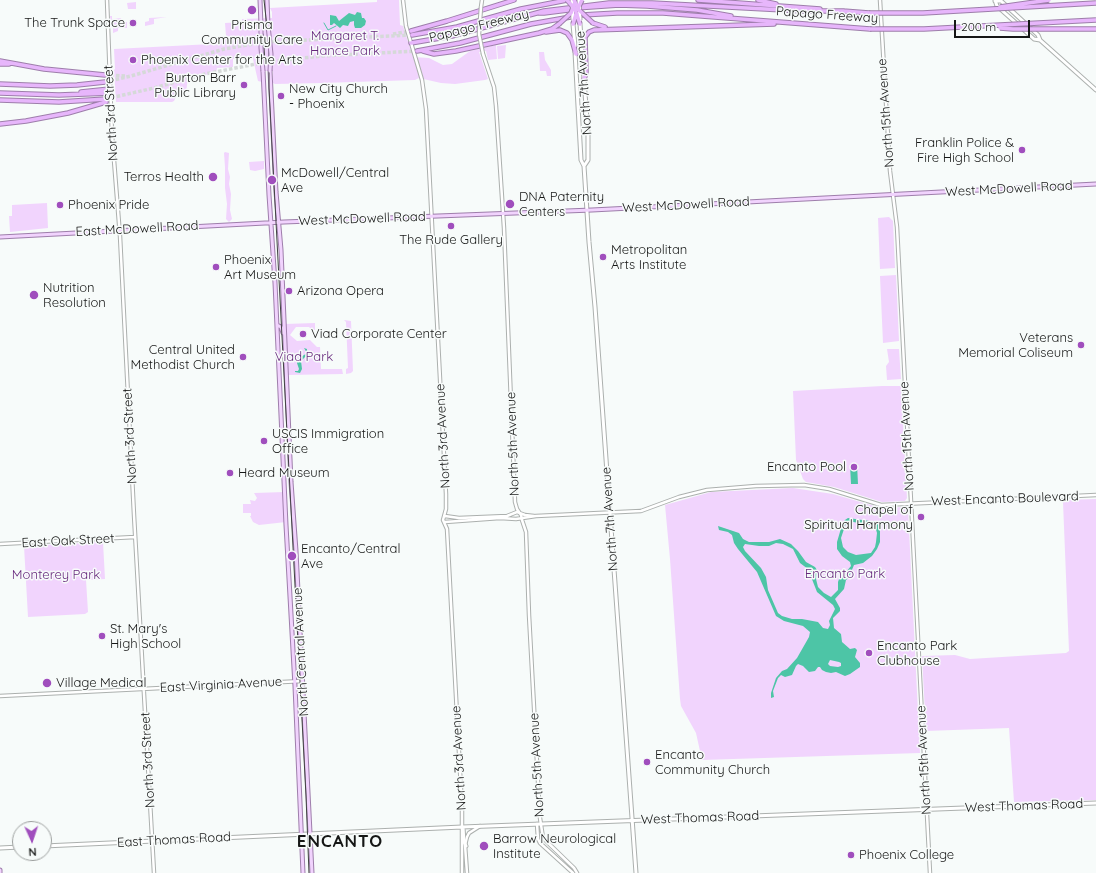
<!DOCTYPE html>
<style>
body{margin:0}
#map{position:relative;width:1096px;height:873px;overflow:hidden;background:#f7fbfa;font-family:Quicksand,sans-serif}
canvas{display:block}
.north{position:absolute;left:12px;top:821px;width:40px;height:40px;box-sizing:border-box;background:#f7fbfa;border:1px solid #9da09f;border-radius:50%;rotate:177deg;font-size:11px;font-weight:700;line-height:16px;text-align:center;color:#161716}
.north::after{content:'';display:block;margin:auto;width:14px;height:18px;background:#a04ebd;clip-path:polygon(50% 0,100% 100%,50% 72%,0 100%)}
.scale{position:absolute;left:954px;top:20px;width:76px;height:18px;box-sizing:border-box;border:2px solid #161716;border-top:0;padding-left:5px;font-size:12px;line-height:14px;white-space:nowrap;color:#161716;-webkit-text-stroke:3px #f7fbfa;paint-order:stroke}
</style>
<div id="map">
<canvas width="1096" height="873"></canvas>
<div class="north">N</div>
<div class="scale">200 m</div>
</div>
<script>
const ctx = document.querySelector('canvas').getContext('2d');
ctx.lineJoin = 'round';
function paint(path, color) { ctx.fillStyle = color; ctx.fill(path, 'evenodd'); }
const shape = rows => new Path2D(rows.map(r => 'M' + r).join(''));
function trace(path, color, width, dash) { ctx.strokeStyle = color; ctx.lineWidth = width; ctx.lineCap = dash ? 'butt' : 'round'; ctx.setLineDash(dash || []); ctx.stroke(path); }
function label(font, color, halo, rows, align = 'center') {
  ctx.font = font + ' Quicksand,sans-serif'; ctx.lineWidth = 3; ctx.setLineDash([]); ctx.textBaseline = 'middle'; ctx.strokeStyle = halo; ctx.fillStyle = color; for (const [text, x, y, turn = 0] of rows) {
    ctx.save(); ctx.translate(x, y); ctx.rotate((+turn || 0) * Math.PI / 180); ctx.textAlign = isNaN(turn) ? turn : align; if (halo) ctx.strokeText(text, 0, 0); ctx.fillText(text, 0, 0); ctx.restore();
  }
}
paint(shape([
 [377,0,399,0,400,25,403,26,413,57,429,58,443,65,452,64,470,51,496,45,497,59,488,60,486,51,479,52,488,79,485,80,455,84,441,83,419,78,415,80,322,83,275,84,273,83,273,71,261,71,262,82,258,81,253,59,233,59,233,67,217,68,216,74,188,76,186,94,177,95,174,101,172,102,116,102,114,70,115,69,114,49,212,44,218,42,222,36,226,36,225,23,242,22,242,19,272,18,272,12,270,8,377,2],
 [136,2,136,9,128,9,127,3],
 [110,16,112,16,112,19,121,18,122,22,127,22,127,28,118,28,118,31,113,33,113,23,111,23],
 [167,17,154,19,154,24,145,26,145,22,149,21,149,18],
 [506,45,505,58,498,59,497,46],
 [539,52,544,52,545,60,551,70,551,76,547,76,546,71,540,71],
 [225,152,229,153,228,169,230,177,229,184,231,194,230,210,232,219,229,222,226,219,227,204,225,188,225,167,224,153],
 [264,161,264,169,255,171,250,170,249,162],
 [47,203,48,228,10,232,9,216,12,216,12,205],
 [889,217,893,221,895,268,880,269,878,218],
 [896,275,899,341,883,343,880,276],
 [344,320,351,321,353,371,351,373,346,374,346,369,348,368,346,322],
 [315,323,315,330,312,330,309,327,296,327,290,335,297,341,310,340,317,347,320,347,321,369,342,369,343,374,288,375,285,324],
 [887,349,899,349,901,379,887,380,886,366,889,362],
 [882,386,901,386,907,498,905,501,882,502,834,487,806,482,803,479,796,460,793,391],
 [793,488,833,494,881,508,905,507,908,509,920,753,702,760,696,733,681,706,680,699,670,559,665,505,711,492],
 [285,492,286,522,259,525,253,522,250,516,251,516,251,513,243,513,243,504,251,504,250,500,255,501,257,498,254,493],
 [1096,499,1096,800,1014,802,1009,728,926,731,922,656,955,655,970,659,1066,653,1069,651,1063,502,1064,500],
 [103,542,105,579,86,580,88,612,85,614,28,617,24,546]
]), '#f1d4fd');
paint(shape([
 [357,12,361,13,362,18,364,18,366,21,365,25,361,28,355,28,354,25,354,21,350,22,348,26,343,25,340,28,334,23,332,25,330,25,330,15,336,16,339,21,349,13,355,15],
 [304,348,307,349,307,353,306,356,301,361,302,369,300,373,295,372,295,371,298,371,299,369,297,363,298,359,307,353],
 [857,464,858,484,851,484,850,465],
 [848,518,877,522,880,528,880,542,877,549,872,556,863,563,854,565,849,577,846,580,844,589,835,599,840,608,840,611,833,618,834,628,841,634,842,642,850,649,855,648,857,650,855,657,860,663,860,667,850,674,845,676,836,672,831,673,826,672,822,670,820,667,818,667,815,671,809,672,803,666,798,664,796,666,792,675,785,677,781,675,778,678,773,691,774,697,771,698,771,693,776,678,782,671,787,669,797,658,809,637,810,632,803,626,784,621,776,616,757,572,738,549,734,543,732,535,728,532,719,530,718,526,739,533,743,539,749,542,769,542,780,539,791,544,798,551,806,562,815,567,817,570,816,579,818,587,824,593,831,597,838,590,838,582,840,576,846,572,851,566,850,562,842,556,837,549,837,542,842,525,845,520],
 [848,521,875,526,877,533,876,542,875,547,871,553,856,555,848,552,843,547,841,538,846,523],
 [776,543,783,544,793,549,800,563,808,569,817,592,833,605,835,609,829,621,830,625,828,629,823,628,818,622,802,619,792,619,782,616,778,613,768,590,766,577,761,568,745,551,743,547,745,544,759,546,769,546],
 [830,660,839,662,841,663,841,666,838,667,830,666,828,664]
]), '#4dc5a6');
trace(shape([
 [324,23,328,30,336,26]
]), '#4dc5a6', 1);
trace(shape([
 [393,34,411,31],
 [105,75,126,76],
 [105,82,131,76,224,49,265,42,411,35],
 [106,99,154,88,205,74,266,62,322,56,417,51]
]), '#d5d9d8', 3.5, [3.5, 2]);
const tertiary = shape([
 [107,0,112,135,120,236,134,515,154,873],
 [403,0,406,26,422,80,426,109,446,494,446,509,443,520,447,529,462,808,462,873],
 [880,0,890,171,897,227,930,873],
 [481,7,482,0],
 [483,54,494,87,496,106,504,228,515,502,517,509,521,515,522,520,526,532,529,615,540,818,543,838,574,868,577,873],
 [445,516,459,518,507,516,517,512,525,515,534,516],
 [445,522,500,518,516,519,536,516,641,511,679,497,707,490,756,486,804,485,829,489,881,505,1096,495],
 [0,544,135,537],
 [0,696,303,681],
 [537,824,538,839,540,843,573,873],
 [467,873,465,845,467,837,469,833,480,826]
]);
const secondary = shape([
 [995,0,997,6,1034,39,1040,40],
 [995,1,1001,1,1038,35,1040,40,1096,90],
 [573,24,575,46],
 [580,24,588,134,588,160,584,166],
 [575,52,581,160,584,166,589,242,595,307,636,873],
 [463,827,464,842,466,846],
 [44,846,462,827,1096,803],
 [0,848,20,847]
]);
const primary = shape([
 [260,0,261,25],
 [267,0,268,25],
 [263,71,269,195,275,283,286,525,295,686,303,873],
 [270,71,276,192,281,250,291,482,296,551,312,873],
 [0,237,284,222,592,210,1096,184],
 [277,325,281,327,283,333],
 [0,870,0,873]
]);
const motorway = shape([
 [698,0,820,9],
 [758,0,776,4],
 [576,8,619,5,647,6,697,10,731,16],
 [843,11,869,13],
 [539,13,544,13,568,10],
 [582,15,617,13,663,13,870,29],
 [593,23,605,27],
 [411,31,447,21,514,0],
 [546,32,560,30,567,33,572,40,576,54],
 [412,35,457,27,521,9,567,0],
 [411,43,452,36,544,11,609,3,652,3,803,11,844,11],
 [417,51,460,43,531,24,576,16],
 [423,51,434,54,456,51,539,33,552,29,559,24],
 [0,61,44,69,105,75],
 [0,64,9,64],
 [584,80,586,72,585,37,589,32,594,30,774,24],
 [0,84,50,86,77,85,105,82],
 [81,92,110,89],
 [0,93,59,95,110,93],
 [0,100,59,102,106,99],
 [0,124,26,121,68,113,106,102]
]);
trace(tertiary, '#acb0ae', 4.5);
trace(secondary, '#acb0ae', 5);
trace(primary, '#9e7eab', 5);
trace(motorway, '#9e7eab', 5.5);
trace(tertiary, '#fff', 2.5);
trace(secondary, '#fff', 3);
trace(primary, '#f1d3fd', 3);
trace(motorway, '#e7b6fb', 3.5);
trace(shape([
 [264,0,269,45,269,88,306,796,309,873],
 [263,34,265,62]
]), '#414342', 1);
const tertiaryBridge = shape([
 [481,7,479,34,483,54]
]);
const secondaryBridge = shape([
 [572,0,573,20],
 [579,0,580,20]
]);
const primaryBridge = shape([
 [261,25,261,48,263,71],
 [268,25,271,54,270,71]
]);
const motorwayBridge = shape([
 [567,0,575,9,580,24],
 [574,0,579,10,593,23],
 [1000,7,1049,0],
 [578,8,582,0],
 [869,13,923,13,1096,3],
 [559,24,571,13,575,3],
 [573,24,576,14],
 [1000,28,1013,29,1096,29],
 [870,29,924,29,1096,20]
]);
trace(tertiaryBridge, '#acb0ae', 4.5, []);
trace(secondaryBridge, '#acb0ae', 5, []);
trace(primaryBridge, '#9e7eab', 5, []);
trace(motorwayBridge, '#9e7eab', 5.5, []);
trace(tertiaryBridge, '#fff', 2.5);
trace(secondaryBridge, '#fff', 3);
trace(primaryBridge, '#f1d3fd', 3);
trace(motorwayBridge, '#e7b6fb', 3.5);
for (const [x, y, r, color] of [
 [252,10,5,"#a04ebd"],
 [133,23,4,"#a04ebd"],
 [133,60,4,"#a04ebd"],
 [244,85,4,"#a04ebd"],
 [281,96,4,"#a04ebd"],
 [1022,150,4,"#a04ebd"],
 [213,177,5,"#a04ebd"],
 [272,180,5,"#a04ebd"],
 [510,204,5,"#a04ebd"],
 [60,205,4,"#a04ebd"],
 [451,226,4,"#a04ebd"],
 [603,257,4,"#a04ebd"],
 [216,267,4,"#a04ebd"],
 [289,291,4,"#a04ebd"],
 [34,295,5,"#a04ebd"],
 [303,334,4,"#a04ebd"],
 [1081,345,4,"#a04ebd"],
 [243,357,4,"#a04ebd"],
 [264,441,4,"#a04ebd"],
 [854,467,4,"#a04ebd"],
 [230,473,4,"#a04ebd"],
 [921,517,4,"#a04ebd"],
 [292,556,5,"#a04ebd"],
 [102,636,4,"#a04ebd"],
 [869,653,4,"#a04ebd"],
 [47,683,5,"#a04ebd"],
 [647,762,4,"#a04ebd"],
 [484,846,5,"#a04ebd"],
 [851,855,4,"#a04ebd"]
]) { const dot = new Path2D(); dot.arc(x, y, r, 0, 2 * Math.PI); ctx.fillStyle = color; ctx.fill(dot); trace(dot, '#f7fbfa', 1.5); }
label('13px', '#161716', '#f7fbfa', [
 ["Papago Freeway",827,15,4],
 ["Papago Freeway",479,26,-14],
 ["North 7th Avenue",584,83,-94],
 ["North 3rd Street",111,113,-93],
 ["North 15th Avenue",886,113,-94],
 ["West McDowell Road",1009,189,-3],
 ["West McDowell Road",686,205,-3],
 ["West McDowell Road",362,219,-2],
 ["East McDowell Road",137,229,-3],
 ["North 3rd Street",130,436,-93],
 ["North 3rd Avenue",443,436,-93],
 ["North 15th Avenue",907,436,-93],
 ["North 5th Avenue",513,444,-92],
 ["West Encanto Boulevard",1005,499,-2],
 ["North 7th Avenue",610,519,-94],
 ["East Oak Street",68,541,-3],
 ["North Central Avenue",301,652,-93],
 ["East Virginia Avenue",221,685,-3],
 ["North 3rd Avenue",459,758,-93],
 ["North 3rd Street",148,760,-93],
 ["North 15th Avenue",924,760,-93],
 ["North 5th Avenue",537,765,-93],
 ["West Thomas Road",1024,806,-2],
 ["West Thomas Road",700,818,-2],
 ["East Thomas Road",174,840,-3]
]);
label('13px', '#161716', '#f7fbfa', [
 ["The Trunk Space",125,23,"right"],
 ["Prisma",252,25,"center"],
 ["Community Care",252,40,"center"],
 ["Phoenix Center for the Arts",141,60],
 ["Burton Barr",236,78,"right"],
 ["Public Library",236,93,"right"],
 ["New City Church",289,89],
 ["- Phoenix",289,104],
 ["Franklin Police &",1014,143,"right"],
 ["Fire High School",1014,158,"right"],
 ["McDowell/Central",281,173],
 ["Ave",281,188],
 ["Terros Health",204,177,"right"],
 ["DNA Paternity",519,197],
 ["Centers",519,212],
 ["Phoenix Pride",68,205],
 ["The Rude Gallery",451,240,"center"],
 ["Metropolitan",611,250],
 ["Arts Institute",611,265],
 ["Phoenix",224,260],
 ["Art Museum",224,275],
 ["Nutrition",43,288],
 ["Resolution",43,303],
 ["Arizona Opera",297,291],
 ["Viad Corporate Center",311,334],
 ["Veterans",1073,338,"right"],
 ["Memorial Coliseum",1073,353,"right"],
 ["Central United",235,350,"right"],
 ["Methodist Church",235,365,"right"],
 ["USCIS Immigration",272,434],
 ["Office",272,449],
 ["Encanto Pool",846,467,"right"],
 ["Heard Museum",238,473],
 ["Chapel of",913,510,"right"],
 ["Spiritual Harmony",913,525,"right"],
 ["Encanto/Central",301,549],
 ["Ave",301,564],
 ["St. Mary's",110,629],
 ["High School",110,644],
 ["Encanto Park",877,646],
 ["Clubhouse",877,661],
 ["Village Medical",56,683],
 ["Encanto",655,755],
 ["Community Church",655,770],
 ["Barrow Neurological",493,839],
 ["Institute",493,854],
 ["Phoenix College",859,855]
], 'left');
label('13px', '#66277c', '#f7fbfa', [
 ["Margaret T.",345,36],
 ["Hance Park",345,51],
 ["Viad Park",304,357],
 ["Encanto Park",845,574],
 ["Monterey Park",56,575]
]);
ctx.letterSpacing = '1px';
label('bold 17px', '#161716', '#f7fbfa', [
 ["ENCANTO",340,842]
]);
ctx.letterSpacing = '0px';
</script>
